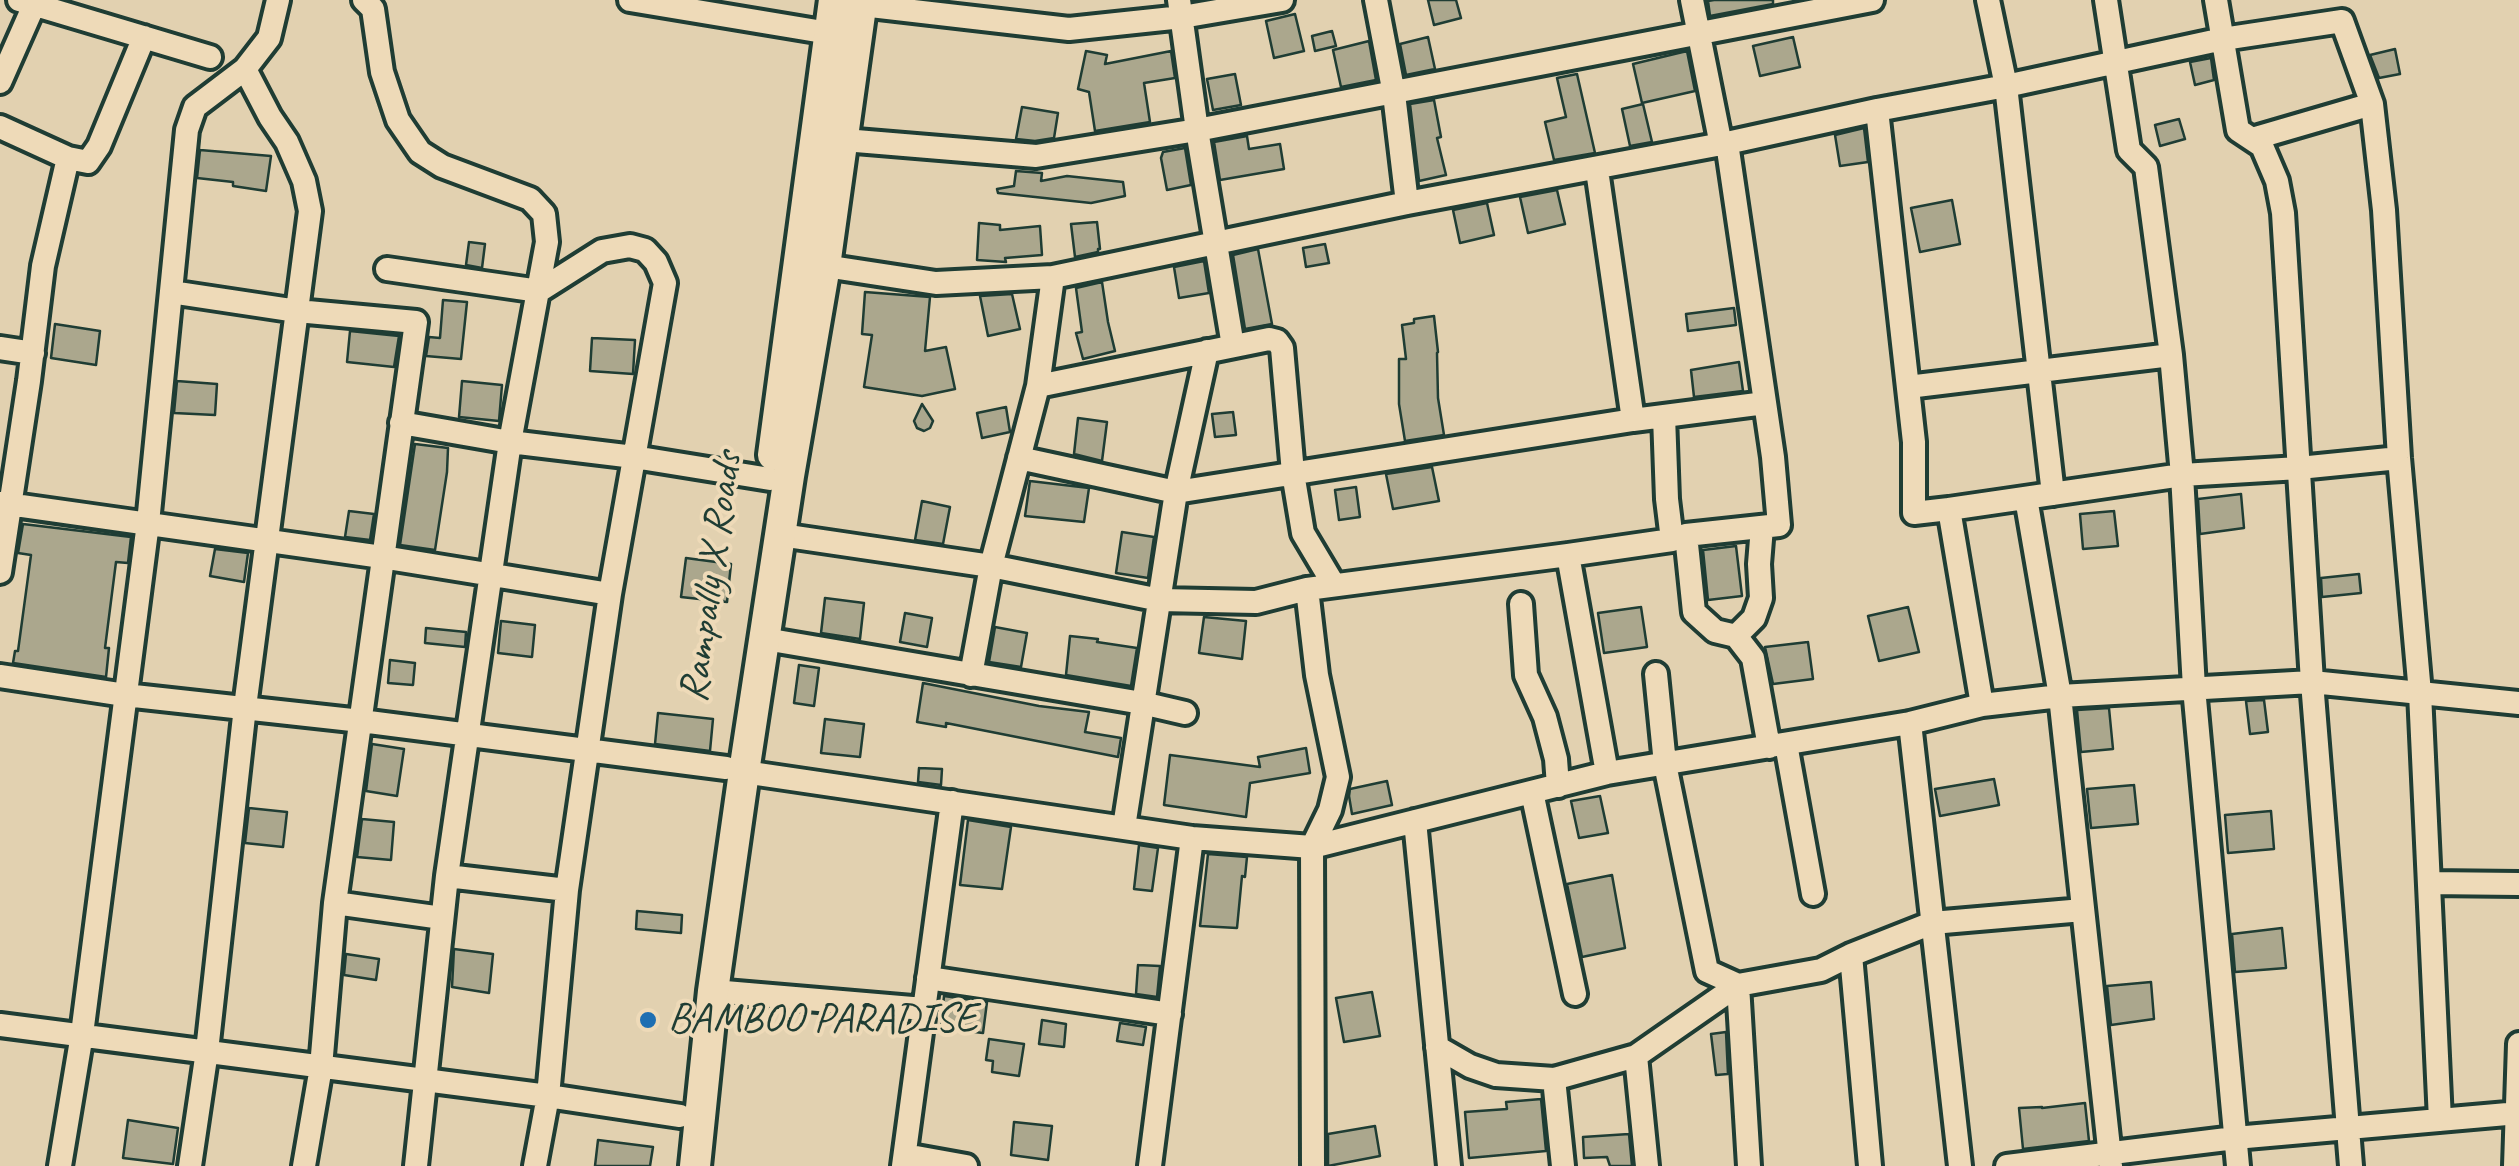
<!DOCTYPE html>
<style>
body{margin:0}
canvas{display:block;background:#e2d1b0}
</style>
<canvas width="2519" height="1166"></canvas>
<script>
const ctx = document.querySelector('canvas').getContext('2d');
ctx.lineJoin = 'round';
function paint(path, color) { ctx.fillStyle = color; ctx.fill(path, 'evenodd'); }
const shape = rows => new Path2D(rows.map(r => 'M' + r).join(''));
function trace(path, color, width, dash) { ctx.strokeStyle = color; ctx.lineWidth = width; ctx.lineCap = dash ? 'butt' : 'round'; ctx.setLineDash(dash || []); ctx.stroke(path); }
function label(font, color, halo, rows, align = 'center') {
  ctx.font = font + ' Caveat,sans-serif'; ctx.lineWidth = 8; ctx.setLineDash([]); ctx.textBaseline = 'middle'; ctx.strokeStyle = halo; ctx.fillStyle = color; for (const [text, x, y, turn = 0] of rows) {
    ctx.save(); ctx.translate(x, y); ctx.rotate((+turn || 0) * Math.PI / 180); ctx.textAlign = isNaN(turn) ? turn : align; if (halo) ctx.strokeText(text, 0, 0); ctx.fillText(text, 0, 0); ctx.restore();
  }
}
const building = shape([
 [1428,0,1456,0,1461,18,1434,25,1428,0],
 [1714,0,1773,0,1773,4,1710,16,1708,1,1714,0],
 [1295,14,1304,51,1274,58,1266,21,1295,14],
 [1332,31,1336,46,1315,51,1312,36,1332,31],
 [1428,37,1435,69,1406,75,1400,44,1428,37],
 [1793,37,1800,67,1760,76,1753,46,1793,37],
 [1369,41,1376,80,1341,87,1333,50,1369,41],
 [2395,49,2400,74,2379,78,2370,55,2395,49],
 [1086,51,1107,55,1105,64,1171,51,1175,78,1144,83,1150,122,1095,131,1089,92,1078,89,1086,51],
 [1687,51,1695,91,1642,103,1633,64,1687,51],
 [2211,58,2214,80,2195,85,2190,62,2211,58],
 [1235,74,1241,105,1213,110,1207,79,1235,74],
 [1577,74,1595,153,1554,160,1545,122,1566,117,1557,78,1577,74],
 [1434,100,1441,137,1437,138,1446,175,1419,181,1410,104,1434,100],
 [1643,104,1652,142,1630,146,1622,109,1643,104],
 [1022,107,1058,113,1054,138,1035,141,1016,139,1022,107],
 [2179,119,2185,139,2160,146,2155,125,2179,119],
 [1864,128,1868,162,1840,166,1835,135,1864,128],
 [1247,136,1249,149,1280,144,1284,169,1220,180,1214,142,1247,136],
 [1185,148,1191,185,1167,190,1161,158,1163,152,1185,148],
 [200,150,271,156,266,191,233,186,233,182,197,178,200,150],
 [1016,171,1042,173,1041,181,1067,176,1123,182,1125,196,1091,203,998,193,997,189,1014,186,1016,171],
 [1557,190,1565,224,1528,233,1520,197,1557,190],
 [1952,200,1960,244,1920,252,1911,208,1952,200],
 [1487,203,1494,235,1460,243,1453,210,1487,203],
 [1097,222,1100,249,1098,249,1098,252,1075,257,1071,224,1097,222],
 [979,223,1000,225,1000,230,1040,226,1042,255,1005,258,1006,262,977,260,979,223],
 [469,242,485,244,482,268,466,265,469,242],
 [1325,244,1329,263,1306,267,1303,248,1325,244],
 [1258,249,1272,324,1245,329,1233,255,1258,249],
 [1204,261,1209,293,1179,298,1174,267,1204,261],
 [1102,282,1108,322,1115,351,1083,359,1076,333,1082,332,1076,288,1102,282],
 [865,292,930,297,925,351,946,347,955,389,922,396,864,387,872,335,862,334,865,292],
 [1012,294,1020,329,988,336,980,296,1012,294],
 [443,300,467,302,461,359,426,356,429,337,440,338,443,300],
 [1734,308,1736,325,1688,331,1686,314,1734,308],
 [1434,316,1438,352,1437,353,1438,398,1444,435,1405,441,1399,404,1399,359,1406,359,1402,325,1414,323,1414,319,1434,316],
 [55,324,100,331,96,365,51,358,55,324],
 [350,331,399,336,394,367,347,362,350,331],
 [592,338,635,340,633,374,590,371,592,338],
 [1739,362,1743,391,1694,397,1691,370,1739,362],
 [177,381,217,384,215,415,174,413,177,381],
 [462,381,502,385,499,421,459,417,462,381],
 [922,404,933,421,930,428,924,431,917,428,914,421,922,404],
 [1006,407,1010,432,982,438,977,413,1006,407],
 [1233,412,1236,435,1215,437,1212,414,1233,412],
 [1078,418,1107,422,1102,461,1074,454,1078,418],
 [415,444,448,448,447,472,435,550,400,545,415,444],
 [1432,467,1439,501,1393,509,1386,474,1432,467],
 [1030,481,1089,488,1084,522,1025,516,1030,481],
 [1356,487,1360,517,1339,520,1335,490,1356,487],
 [2241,494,2244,528,2200,534,2198,499,2241,494],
 [922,501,950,507,943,544,915,540,922,501],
 [349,511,374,514,370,540,345,537,349,511],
 [2114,511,2118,546,2083,549,2080,514,2114,511],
 [23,524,131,537,128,563,116,562,105,648,109,648,106,677,13,663,15,651,18,651,31,555,18,553,23,524],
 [1122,532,1154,537,1148,578,1116,573,1122,532],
 [1736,546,1742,596,1708,600,1703,550,1736,546],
 [215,549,248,553,244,582,210,576,215,549],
 [686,558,731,564,727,602,681,597,686,558],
 [2359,574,2361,593,2322,597,2321,578,2359,574],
 [825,598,864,603,860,639,821,633,825,598],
 [1641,607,1647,647,1604,653,1598,613,1641,607],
 [1908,607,1919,652,1879,661,1868,616,1908,607],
 [905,613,932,618,927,647,900,642,905,613],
 [1204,617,1246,621,1242,659,1199,653,1204,617],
 [501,621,535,625,532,657,498,653,501,621],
 [995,627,1027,633,1021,667,989,662,995,627],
 [426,628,466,632,465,647,425,643,426,628],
 [1070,636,1098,639,1097,642,1137,648,1131,686,1066,675,1070,636],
 [1808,642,1813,679,1773,684,1765,647,1808,642],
 [390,660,415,663,413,685,388,683,390,660],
 [799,665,819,668,814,706,794,703,799,665],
 [923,683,1039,706,1089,712,1085,732,1121,738,1118,757,946,723,946,727,917,722,923,683],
 [2264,700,2268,732,2250,734,2246,701,2264,700],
 [2109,708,2113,749,2081,752,2077,710,2109,708],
 [658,713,713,719,710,751,655,744,658,713],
 [825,719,864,724,860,757,821,753,825,719],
 [372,744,404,749,397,796,366,791,372,744],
 [1306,748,1310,773,1250,783,1246,817,1164,805,1170,755,1260,767,1258,757,1306,748],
 [919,768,942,769,941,785,918,782,919,768],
 [1994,779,1999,805,1940,816,1935,789,1994,779],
 [1387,781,1392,805,1352,814,1349,796,1350,789,1387,781],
 [2134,785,2138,824,2091,828,2087,789,2134,785],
 [1600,796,1608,833,1579,838,1571,801,1600,796],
 [249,808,287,812,283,847,245,843,249,808],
 [2271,811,2274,849,2228,853,2225,815,2271,811],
 [362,819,394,822,391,860,357,857,362,819],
 [968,820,1011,827,1002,889,960,885,968,820],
 [1139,845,1158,848,1152,891,1134,889,1139,845],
 [1208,854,1247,857,1245,877,1242,876,1237,928,1200,926,1208,854],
 [1612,875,1625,948,1582,957,1567,884,1612,875],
 [637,911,682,915,681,933,636,929,637,911],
 [2282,928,2286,968,2235,972,2232,934,2282,928],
 [454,949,493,954,489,993,452,987,454,949],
 [346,954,379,959,376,980,344,975,346,954],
 [1138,965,1160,966,1157,997,1136,994,1138,965],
 [2151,982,2154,1019,2111,1025,2107,986,2151,982],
 [1372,992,1380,1036,1344,1042,1336,998,1372,992],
 [944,996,987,1002,983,1033,941,1028,944,996],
 [1042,1020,1066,1024,1064,1047,1039,1044,1042,1020],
 [1120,1023,1146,1027,1143,1045,1117,1041,1120,1023],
 [1726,1032,1728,1074,1716,1075,1711,1034,1726,1032],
 [989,1039,1024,1044,1019,1076,992,1072,993,1061,986,1060,989,1039],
 [1541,1099,1546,1151,1469,1158,1465,1112,1507,1109,1506,1102,1541,1099],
 [2085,1103,2089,1141,2023,1149,2019,1108,2042,1107,2042,1108,2085,1103],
 [128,1120,178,1128,173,1164,123,1158,128,1120],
 [1014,1122,1052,1126,1048,1160,1011,1155,1014,1122],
 [1375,1126,1380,1156,1328,1166,1328,1134,1375,1126],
 [1629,1134,1632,1166,1610,1166,1607,1157,1584,1158,1583,1137,1629,1134],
 [598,1140,653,1147,650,1166,595,1166,598,1140]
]);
paint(building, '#aba78d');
trace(building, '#1f3d34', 2.5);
const minor = shape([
 [19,0,210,57],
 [364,0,373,9,382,72,398,120,420,152,442,166,530,199,544,214,547,242,510,442,447,876,416,1166],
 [630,0,829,33],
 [1179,0,1197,130,1233,346],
 [1376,0,1394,94,1407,203],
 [1692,0,1721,145],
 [1988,0,2006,86,2053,494],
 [2106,0,2129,150,2146,167,2171,355,2182,475,2194,688,2238,1166],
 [2216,0,2238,130,2262,146,2277,181,2283,213,2312,682,2351,1166],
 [862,5,1069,29,1182,17,1282,0],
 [0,82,34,5],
 [1877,110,1914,442,1914,513,1949,509,1982,705],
 [0,127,68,158,88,162,99,146,144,37],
 [2252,139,2372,104],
 [844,140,1036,156,1197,130,1872,0],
 [1597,170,1633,420],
 [825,266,936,283,1053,277,1407,203,1727,143,1877,110,2006,86,2223,39,2342,21,2372,104,2384,210,2399,458,2420,693,2440,1120],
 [387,269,539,291,602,251,630,246,645,250,656,262,665,283,610,594,567,890,548,1096,535,1166],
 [171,292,297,311,416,322,335,903,321,1067,304,1166],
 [0,348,33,353],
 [1038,386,1269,339,1277,341,1282,348,1293,473,1303,533,1334,585],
 [1908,387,2171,355],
 [1664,416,1667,499,1672,540],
 [401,423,510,442,634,457,770,479],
 [1019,458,1176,492,1633,420,1765,403],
 [2026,498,2060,696,2111,1166],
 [0,503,382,557,610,594],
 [1949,509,2182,475,2299,468,2399,458],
 [781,535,991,566,1160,600,1256,602,1307,589,1568,555,1672,540,1686,535,1779,525,1773,457,1727,143],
 [1686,535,1694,612,1715,631,1736,636,1753,658,1769,747],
 [1568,555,1607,773],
 [0,572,29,381,43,266,68,158],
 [1307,589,1317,675,1338,777,1330,810,1312,847,1313,1166],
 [1521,604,1526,675,1545,717,1556,759,1558,786],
 [1736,636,1754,618,1761,598,1759,564,1762,527],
 [765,639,1142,703,1185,713],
 [1656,674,1665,764,1707,971,1738,985],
 [971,675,991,566,1038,386,1053,277],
 [0,676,125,695,361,721,726,768],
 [1910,723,1960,1166],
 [1786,744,1813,894],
 [744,772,1192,838,1312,847,1607,773,1910,723,1982,705,2060,696,2312,682,2519,703],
 [1532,792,1575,994],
 [1415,821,1449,1166],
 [1124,827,1176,492,1207,351],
 [447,876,567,890],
 [2429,883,2519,884],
 [335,903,442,918],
 [1851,955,1870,1166],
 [928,978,1170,1014],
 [1738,985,1749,1166],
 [713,991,924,1009],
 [0,1025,548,1096,680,1116],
 [1437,1047,1470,1066,1496,1075,1554,1079,1636,1056,1738,985,1821,970,1851,955,1932,923,2083,910],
 [1636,1056,1647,1166],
 [1554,1079,1563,1166],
 [905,1155,966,1166],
 [60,1166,82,1034,148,523,187,130,195,107,245,69,269,38,278,0],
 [190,1166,207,1051,245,707,310,211,304,181,287,142,270,117,245,69],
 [903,1166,952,802],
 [1150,1166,1192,838],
 [2007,1166,2235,1138,2519,1113],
 [2515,1166,2519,1044]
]);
const major = shape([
 [773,455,834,0],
 [695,1166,713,991,744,772,789,476,825,266,862,0]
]);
trace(minor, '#1f3d34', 30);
trace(major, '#1f3d34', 38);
trace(minor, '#eedab8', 22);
trace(major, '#eedab8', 30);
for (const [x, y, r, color] of [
 [648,1020,10,"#1f6fb2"]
]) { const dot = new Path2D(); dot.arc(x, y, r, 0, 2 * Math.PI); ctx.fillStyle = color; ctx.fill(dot); trace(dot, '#eedab8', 4); }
label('42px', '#1f3d34', '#eedab8', [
 ["Rampally X Roads",712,577,-82]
]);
label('42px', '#1f3d34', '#eedab8', [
 ["BAMBOO PARADISE",668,1020]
], 'left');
</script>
